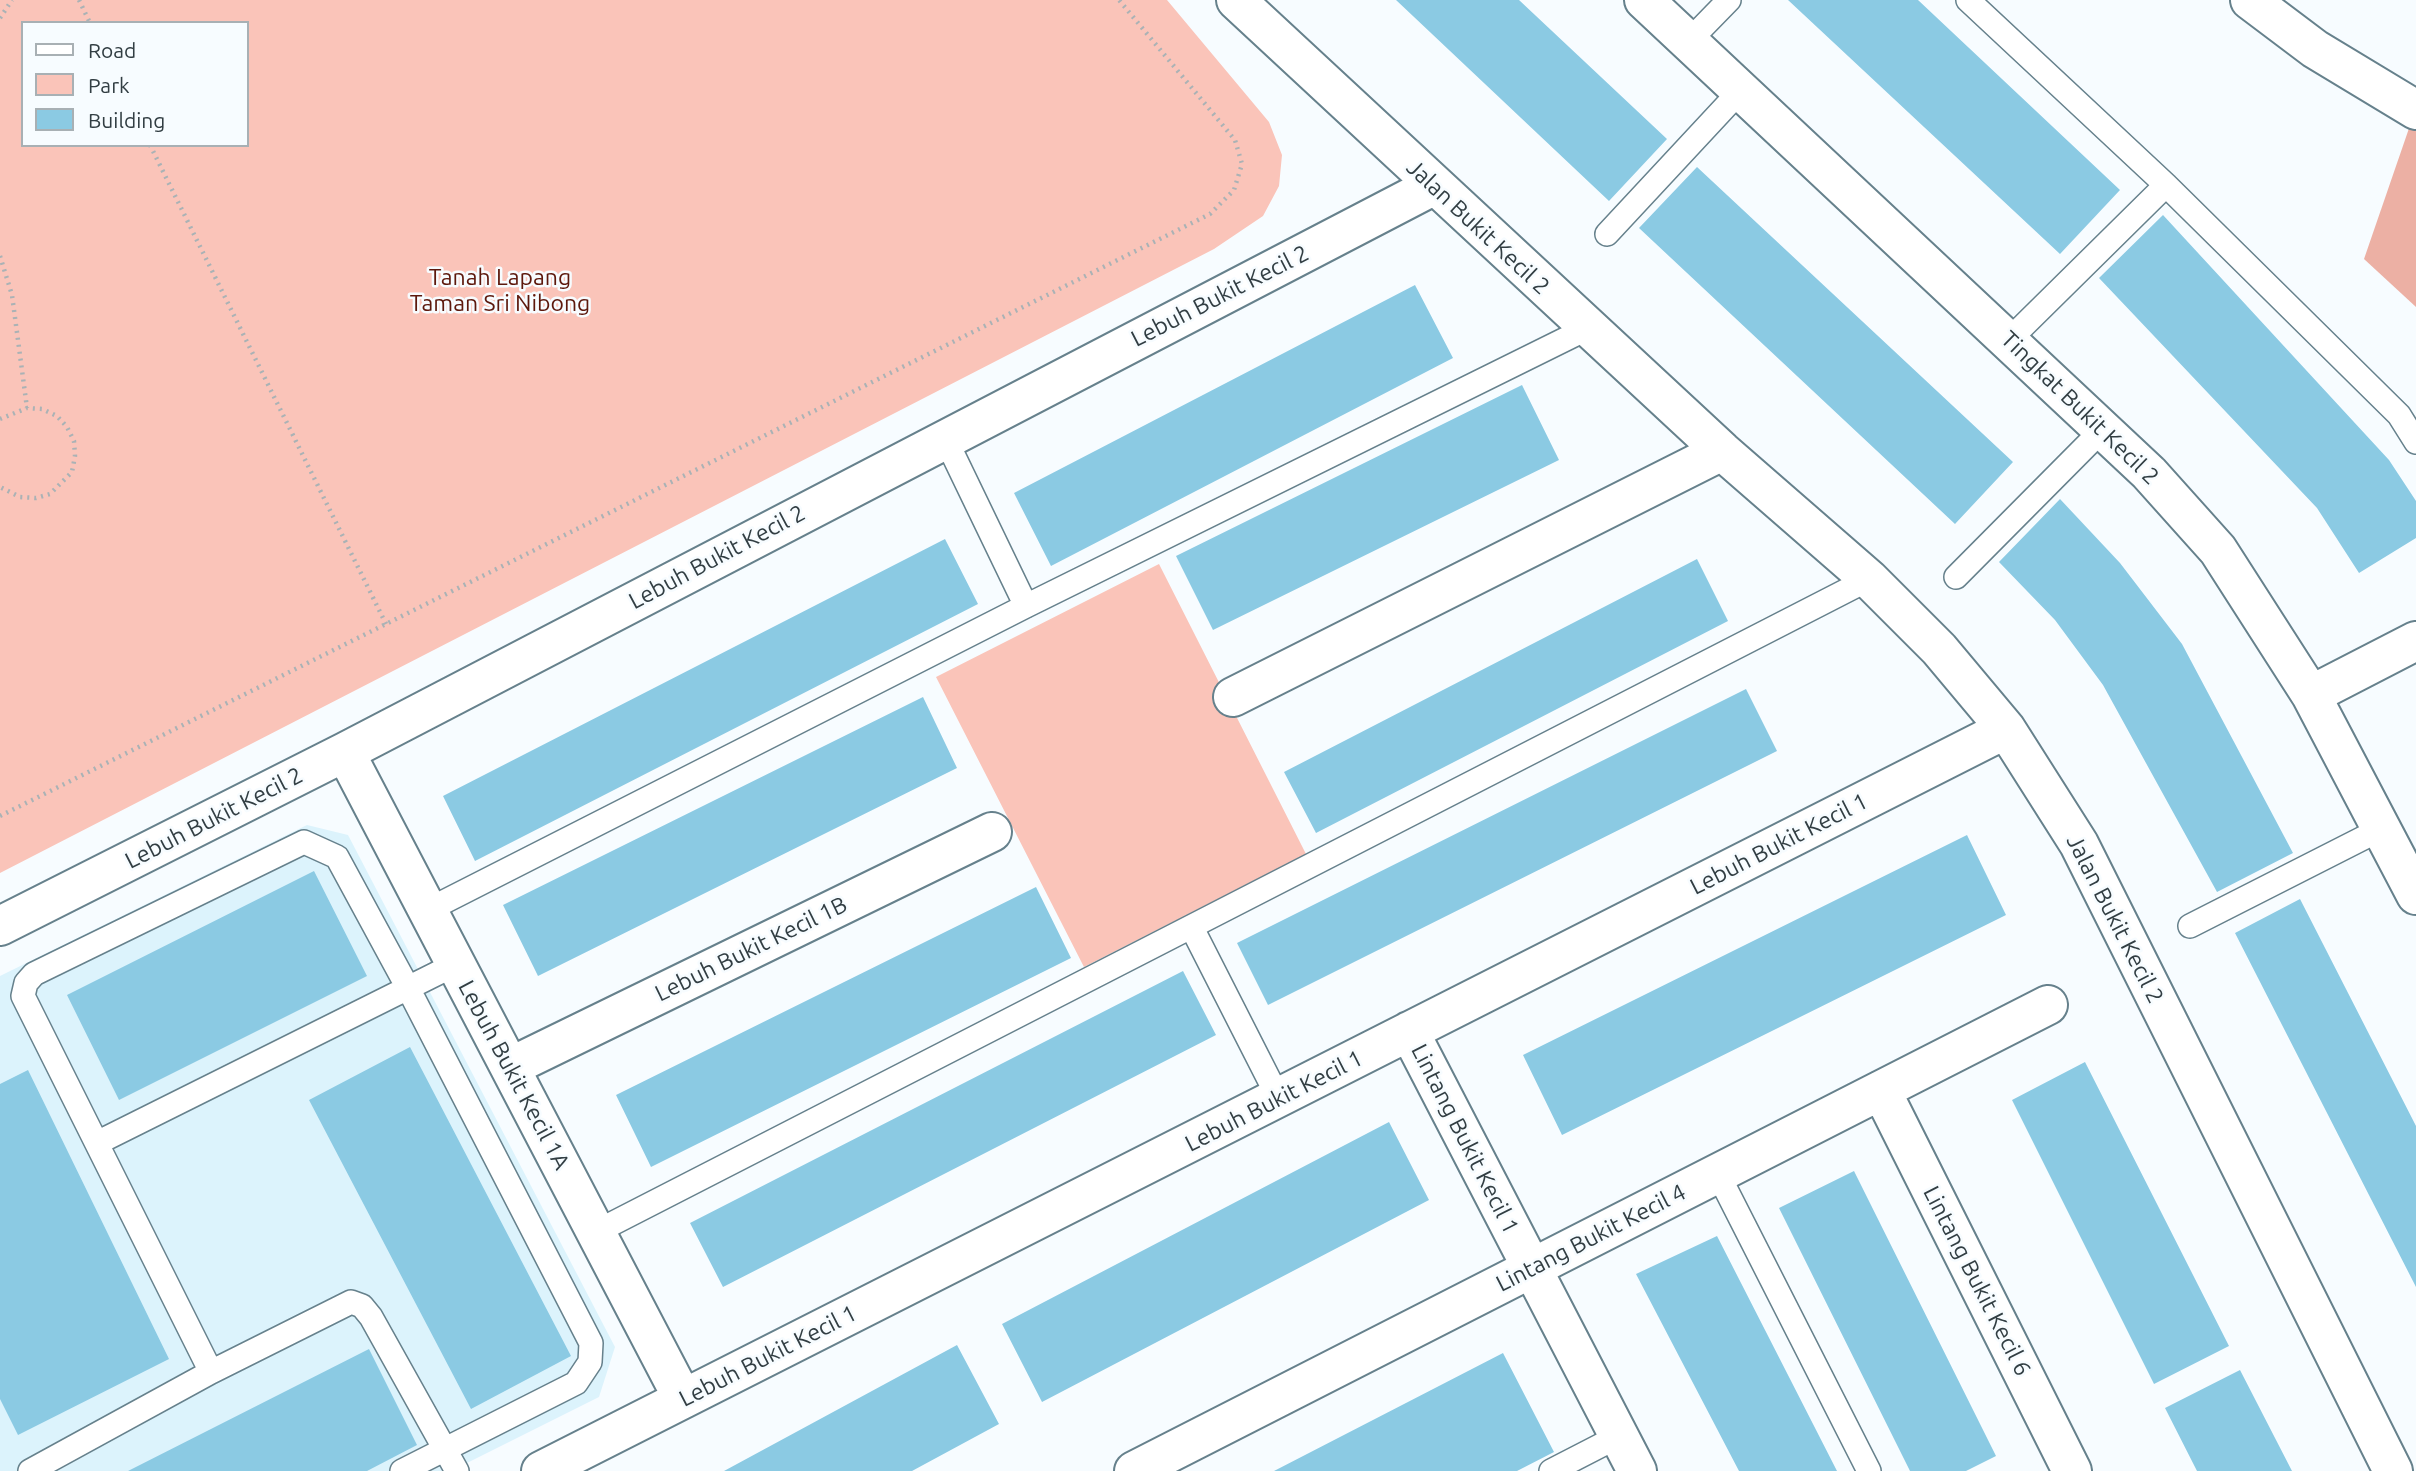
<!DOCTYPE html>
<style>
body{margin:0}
#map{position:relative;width:2416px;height:1471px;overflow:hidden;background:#f7fcff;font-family:Ubuntu,sans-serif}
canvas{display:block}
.legend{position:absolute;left:21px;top:21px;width:228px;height:126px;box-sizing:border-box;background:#f7fcff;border:2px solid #a8b0b4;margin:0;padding:9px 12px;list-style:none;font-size:21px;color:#323e43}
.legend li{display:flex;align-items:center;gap:14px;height:35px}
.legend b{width:35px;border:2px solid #a8b0b4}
</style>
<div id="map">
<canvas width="2416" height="1471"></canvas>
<ul class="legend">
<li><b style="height:9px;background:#fff"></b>Road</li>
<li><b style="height:19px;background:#fac4b9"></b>Park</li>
<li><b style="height:19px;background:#8bcae3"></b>Building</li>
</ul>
</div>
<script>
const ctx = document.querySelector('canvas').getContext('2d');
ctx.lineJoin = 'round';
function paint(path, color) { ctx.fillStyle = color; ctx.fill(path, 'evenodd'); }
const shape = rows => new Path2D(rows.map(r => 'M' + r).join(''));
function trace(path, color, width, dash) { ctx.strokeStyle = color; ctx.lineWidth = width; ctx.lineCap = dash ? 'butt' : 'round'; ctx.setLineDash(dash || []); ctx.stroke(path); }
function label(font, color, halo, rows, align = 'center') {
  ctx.font = font + ' Ubuntu,sans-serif'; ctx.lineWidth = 5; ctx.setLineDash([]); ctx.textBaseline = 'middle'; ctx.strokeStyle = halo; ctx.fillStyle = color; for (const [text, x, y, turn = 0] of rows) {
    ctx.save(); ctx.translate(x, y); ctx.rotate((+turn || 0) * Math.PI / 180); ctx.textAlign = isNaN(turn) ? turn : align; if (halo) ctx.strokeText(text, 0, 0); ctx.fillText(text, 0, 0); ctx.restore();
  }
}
paint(shape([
 [307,825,348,835,615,1347,599,1397,451,1471,0,1471,0,976]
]), '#dcf3fc');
paint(shape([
 [0,0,1167,0,1269,122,1282,155,1279,186,1263,216,1214,249,0,873],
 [23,23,247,23,247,145,23,145],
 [1159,564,1306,854,1084,967,936,677]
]), '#fac4b9');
paint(shape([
 [2416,108,2416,307,2364,259]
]), '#ecb0a4');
paint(shape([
 [1396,0,1519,0,1667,139,1609,201],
 [1788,0,1918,0,2120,190,2060,254],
 [1697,167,2013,462,1955,524,1639,228],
 [2163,215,2389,460,2416,501,2416,538,2359,573,2317,508,2099,278],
 [1415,285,1453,358,1051,566,1014,493],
 [1522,385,1559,460,1213,630,1176,556],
 [2060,499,2120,563,2182,644,2293,853,2217,892,2103,685,2055,620,1999,562],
 [945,539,978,604,475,861,443,796],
 [1697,559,1728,621,1316,833,1284,772],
 [1746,689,1777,751,1268,1005,1237,943],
 [923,697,957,768,538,976,503,905],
 [1967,835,2006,915,1562,1135,1523,1055],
 [314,871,367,976,119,1100,67,995],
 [1036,887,1071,958,651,1167,616,1095],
 [2300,899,2416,1126,2416,1287,2235,933],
 [1183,971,1216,1035,723,1287,690,1223],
 [410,1047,571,1356,471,1409,309,1100],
 [2085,1062,2229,1346,2154,1384,2012,1100],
 [28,1070,169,1359,18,1435,0,1399,0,1084],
 [1389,1122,1429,1200,1042,1402,1002,1324],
 [1854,1171,1996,1456,1966,1471,1910,1471,1779,1208],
 [1717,1236,1837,1471,1739,1471,1636,1274],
 [957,1345,999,1424,912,1471,724,1471],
 [369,1349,417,1445,367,1471,128,1471],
 [1503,1353,1554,1452,1517,1471,1274,1471],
 [2240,1370,2292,1471,2197,1471,2165,1408]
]), '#8bcae3');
const service = shape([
 [1968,0,2166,185,2399,415,2416,442],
 [1689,41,1729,0],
 [1607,234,1741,90],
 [2010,339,2166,185],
 [945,438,1026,606],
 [1956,577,2103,429],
 [428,910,1026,606,1588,328],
 [2190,926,2381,829],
 [1192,928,1279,1099],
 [97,1143,456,964],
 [1718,1174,1869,1471],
 [596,1232,1869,579],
 [211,1372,23,996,26,983,34,974,304,842,337,857,408,988,591,1343,590,1362,576,1383,402,1471],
 [30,1471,211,1372,351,1302,362,1306,371,1317,457,1471],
 [1551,1471,1619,1436]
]);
const minor = shape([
 [1236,0,1722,451,1869,579,1939,649,2006,729,2079,844,2393,1471],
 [1644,0,2149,473,2218,550,2311,695,2416,895],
 [2250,0,2315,49,2416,110],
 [2311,695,2416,641],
 [1233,697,1722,451],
 [345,752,683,1399],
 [0,926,345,752,1433,186],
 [1409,1031,1637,1471],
 [510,1067,992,832],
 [1881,1090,2072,1471],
 [541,1471,2006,729],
 [1134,1471,2048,1005]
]);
trace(service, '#66818c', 26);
trace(minor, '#66818c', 42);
trace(shape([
 [79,0,90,23],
 [0,18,12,0],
 [150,145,386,624],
 [0,256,12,295,27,408],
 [0,419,27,408,42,409,57,416,67,427,74,441,75,456,72,472,50,494,36,498,20,497,0,487],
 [0,816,1210,214,1234,190,1242,164,1235,140,1119,0]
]), '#aab2b5', 4.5, [2, 5]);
trace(service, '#fff', 23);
trace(minor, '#fff', 38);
label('23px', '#323e43', '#f7fcff', [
 ["Jalan Bukit Kecil 2",1478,227,43],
 ["Lebuh Bukit Kecil 2",1220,296,-27],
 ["Tingkat Bukit Kecil 2",2080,408,44],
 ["Lebuh Bukit Kecil 2",717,557,-28],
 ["Lebuh Bukit Kecil 2",214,818,-27],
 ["Lebuh Bukit Kecil 1",1779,844,-27],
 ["Jalan Bukit Kecil 2",2115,919,63],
 ["Lebuh Bukit Kecil 1B",751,949,-26],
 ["Lebuh Bukit Kecil 1A",514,1075,62],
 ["Lebuh Bukit Kecil 1",1274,1101,-27],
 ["Lintang Bukit Kecil 1",1465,1139,63],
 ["Lintang Bukit Kecil 4",1591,1238,-27],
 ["Lintang Bukit Kecil 6",1977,1281,63],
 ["Lebuh Bukit Kecil 1",768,1356,-27]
]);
label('23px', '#5d180c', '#f7fcff', [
 ["Tanah Lapang",500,277],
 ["Taman Sri Nibong",500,303]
]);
</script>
